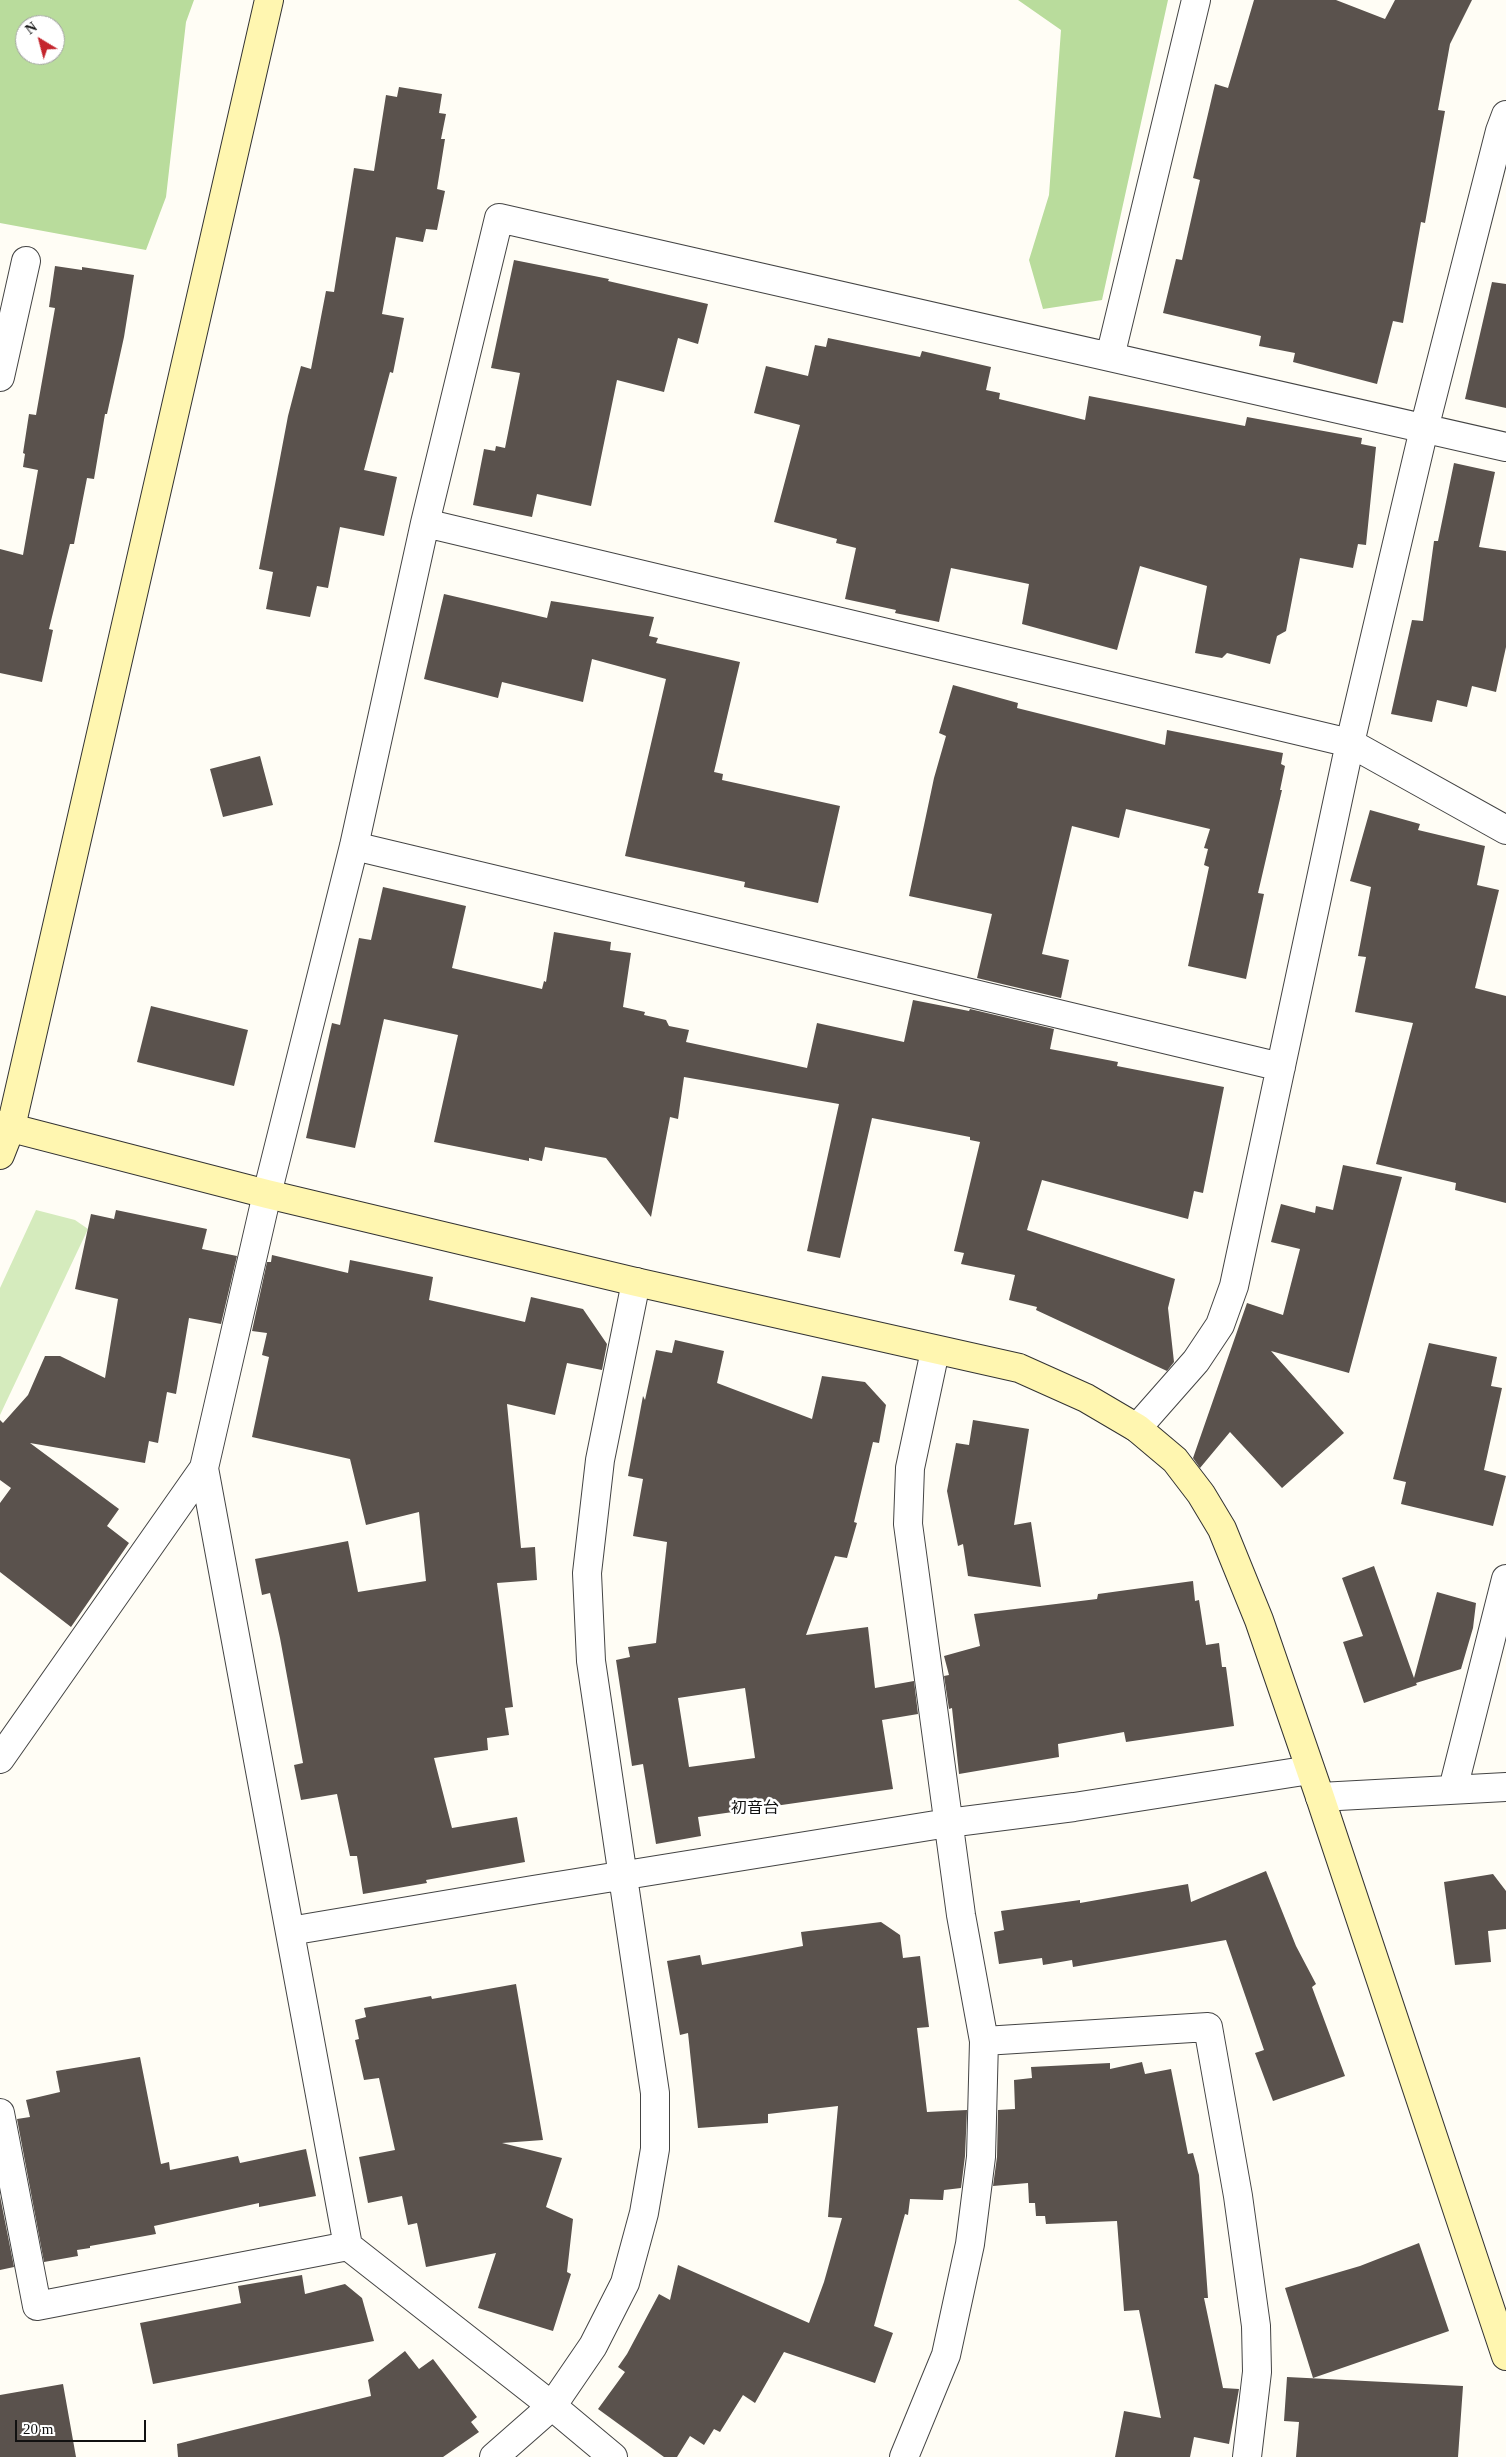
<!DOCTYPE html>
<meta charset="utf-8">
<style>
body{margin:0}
#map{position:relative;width:1506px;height:2457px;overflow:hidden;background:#fffdf5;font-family:Georgia,serif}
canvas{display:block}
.north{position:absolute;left:15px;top:15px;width:50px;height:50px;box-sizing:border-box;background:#fff;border:1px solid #a0a0a0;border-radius:50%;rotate:323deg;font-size:14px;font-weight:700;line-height:20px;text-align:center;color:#111}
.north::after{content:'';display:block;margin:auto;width:18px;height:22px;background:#c4262e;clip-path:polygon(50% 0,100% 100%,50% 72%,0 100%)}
.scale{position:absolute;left:15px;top:2420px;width:131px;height:22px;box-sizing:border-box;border:2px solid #111;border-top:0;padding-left:6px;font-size:15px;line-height:18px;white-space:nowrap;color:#111;-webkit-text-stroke:4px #fff;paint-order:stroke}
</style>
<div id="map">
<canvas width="1506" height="2457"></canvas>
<div class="north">N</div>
<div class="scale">20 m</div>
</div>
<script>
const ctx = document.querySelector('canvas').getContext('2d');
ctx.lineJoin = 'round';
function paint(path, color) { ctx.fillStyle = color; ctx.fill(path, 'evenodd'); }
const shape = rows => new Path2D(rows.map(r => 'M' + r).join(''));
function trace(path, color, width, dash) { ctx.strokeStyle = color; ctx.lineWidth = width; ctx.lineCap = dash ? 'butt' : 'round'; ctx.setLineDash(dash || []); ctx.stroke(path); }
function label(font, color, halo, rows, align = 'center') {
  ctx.font = font + ' Georgia,"Noto Sans JP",serif'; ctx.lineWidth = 5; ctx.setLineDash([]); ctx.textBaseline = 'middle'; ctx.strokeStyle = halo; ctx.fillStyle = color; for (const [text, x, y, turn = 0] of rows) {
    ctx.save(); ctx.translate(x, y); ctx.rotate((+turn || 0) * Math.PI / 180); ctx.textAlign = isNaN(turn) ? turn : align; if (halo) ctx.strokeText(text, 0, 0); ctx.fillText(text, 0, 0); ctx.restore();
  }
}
paint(shape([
 [36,1210,75,1220,88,1229,0,1415,0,1288]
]), '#d5ebbd');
paint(shape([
 [0,0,194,0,186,22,166,197,146,250,0,223],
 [25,25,55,25,55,55,25,55],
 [1018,0,1168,0,1102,300,1043,309,1029,260,1049,195,1061,30]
]), '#b9dc9c');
paint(shape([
 [1254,0,1336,0,1385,19,1395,0,1472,0,1450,44,1438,110,1445,111,1425,223,1421,222,1403,323,1393,321,1377,384,1293,362,1295,353,1259,346,1261,336,1163,313,1176,259,1182,260,1200,180,1193,178,1215,84,1228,88],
 [399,87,442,94,439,113,446,114,441,139,445,139,437,189,445,191,437,230,426,229,423,242,396,237,382,314,404,318,393,373,390,372,364,470,397,477,384,536,340,527,328,588,317,586,310,617,266,609,273,572,259,569,288,416,301,366,311,369,326,291,334,292,354,168,374,171,386,95,397,97],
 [514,260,609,279,608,281,708,304,698,344,678,338,664,392,617,380,591,506,537,494,532,517,473,505,484,449,495,451,496,446,505,448,520,373,491,368],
 [55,266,82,270,82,267,134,275,124,337,107,414,105,414,94,479,87,478,74,544,70,544,49,629,53,630,42,682,0,673,0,549,23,555,38,470,23,467,25,454,23,453,29,414,36,415,55,308,49,307],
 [1492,282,1506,284,1506,408,1465,399],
 [828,338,920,357,922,351,991,367,986,390,1000,393,999,399,1085,420,1089,396,1245,426,1247,417,1362,438,1361,444,1376,447,1366,545,1358,544,1353,568,1300,558,1286,631,1277,636,1270,664,1227,653,1222,658,1195,653,1207,586,1140,566,1117,650,1022,624,1029,584,951,568,939,622,895,613,896,610,845,599,856,548,836,543,837,539,774,522,800,425,754,413,766,366,808,376,815,345,826,347],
 [1454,463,1495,472,1479,547,1506,551,1506,647,1496,692,1472,686,1467,707,1437,700,1432,722,1391,714,1412,620,1423,621,1434,541,1438,541],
 [444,594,547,618,551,601,654,617,649,636,658,638,656,643,740,662,714,772,723,774,722,780,840,806,818,903,744,887,745,882,625,856,666,679,592,659,583,702,502,682,498,698,424,679],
 [953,685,1018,703,1017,708,1165,745,1167,730,1283,753,1281,764,1285,766,1280,790,1282,790,1258,893,1264,894,1246,979,1188,966,1209,867,1204,865,1208,849,1204,848,1210,829,1126,809,1119,838,1072,826,1042,954,1069,960,1061,998,977,978,992,914,909,896,934,778,946,736,939,733],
 [260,756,273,805,223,817,210,769],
 [1370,810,1420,824,1418,830,1485,846,1477,885,1499,890,1475,988,1506,996,1506,1203,1455,1190,1456,1183,1376,1164,1413,1023,1355,1012,1366,957,1358,956,1371,887,1350,881],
 [383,887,466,906,452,968,542,989,544,981,546,982,554,932,611,942,610,950,631,953,623,1007,645,1012,644,1015,666,1020,669,1026,689,1030,686,1042,807,1068,817,1023,904,1042,913,1000,969,1011,970,1009,1054,1029,1050,1049,1118,1062,1117,1066,1224,1087,1203,1193,1194,1191,1188,1219,1042,1180,1027,1230,1175,1279,1168,1308,1174,1362,1167,1371,1036,1310,1037,1307,1009,1300,1015,1275,961,1264,964,1253,954,1251,980,1142,970,1140,970,1137,872,1118,840,1258,807,1251,839,1104,684,1077,678,1119,670,1117,651,1217,606,1158,545,1147,542,1161,529,1158,529,1161,434,1142,458,1035,384,1019,355,1148,306,1138,332,1023,340,1025,359,938,371,940],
 [151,1006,248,1030,234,1086,137,1062],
 [1343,1165,1402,1177,1349,1373,1271,1351,1344,1433,1282,1488,1230,1432,1200,1468,1193,1458,1247,1303,1283,1315,1300,1249,1271,1242,1281,1204,1315,1213,1316,1206,1333,1210],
 [116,1210,207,1229,202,1249,237,1256,221,1324,189,1318,176,1394,167,1392,158,1443,149,1441,145,1463,30,1443,119,1509,107,1526,129,1543,71,1627,0,1572,0,1503,11,1488,0,1480,0,1420,3,1423,28,1395,45,1356,60,1356,105,1378,118,1299,75,1289,91,1214,114,1219],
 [272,1255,348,1273,350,1260,433,1277,429,1300,525,1322,531,1297,583,1309,607,1344,602,1370,567,1363,555,1415,507,1404,521,1548,535,1547,537,1580,497,1583,513,1707,505,1708,509,1735,487,1738,488,1750,434,1758,452,1828,517,1817,525,1862,426,1880,427,1883,363,1894,357,1856,350,1856,337,1794,301,1800,294,1765,303,1763,280,1638,270,1593,262,1595,255,1559,348,1541,358,1592,426,1581,419,1512,366,1525,350,1459,252,1437,269,1357,262,1355,267,1333,252,1331,267,1262,271,1262],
 [675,1340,724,1351,717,1383,812,1419,822,1376,865,1382,886,1405,879,1443,873,1442,854,1522,857,1523,847,1558,835,1556,806,1635,868,1627,875,1688,914,1681,918,1714,882,1720,893,1789,698,1817,701,1836,656,1844,643,1764,632,1766,616,1660,630,1657,628,1647,656,1643,667,1542,633,1536,643,1479,628,1476,643,1396,645,1400,656,1350,672,1353],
 [745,1688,755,1758,689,1767,678,1698],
 [1429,1343,1497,1357,1491,1386,1502,1388,1484,1470,1506,1476,1493,1526,1401,1504,1406,1482,1393,1479],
 [973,1420,1029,1429,1014,1525,1031,1522,1041,1587,968,1576,963,1544,958,1546,947,1491,956,1443,969,1445],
 [1374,1566,1414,1678,1437,1592,1476,1603,1473,1628,1461,1669,1416,1683,1417,1685,1364,1703,1343,1642,1363,1636,1342,1578],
 [1193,1581,1195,1601,1199,1600,1206,1645,1219,1643,1222,1667,1226,1667,1234,1726,1126,1742,1124,1732,1058,1744,1059,1757,959,1774,952,1708,949,1709,944,1676,949,1675,944,1656,980,1646,974,1614,1097,1599,1098,1594],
 [1266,1871,1296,1946,1316,1984,1312,1987,1345,2076,1273,2101,1255,2053,1264,2050,1226,1940,1073,1967,1072,1960,1043,1965,1042,1958,999,1964,994,1932,1004,1930,1001,1911,1080,1900,1080,1903,1188,1884,1191,1902],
 [1493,1874,1506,1891,1506,1929,1488,1931,1491,1962,1455,1965,1444,1882],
 [881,1922,900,1935,903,1958,920,1956,929,2027,917,2028,927,2112,967,2110,965,2156,961,2188,944,2190,943,2200,910,2199,908,2215,905,2214,874,2326,893,2333,875,2383,784,2352,755,2403,743,2395,720,2432,714,2429,704,2445,690,2436,677,2457,664,2457,598,2409,625,2372,618,2367,627,2354,659,2294,670,2300,678,2265,809,2323,824,2282,842,2218,828,2217,838,2106,768,2114,768,2123,698,2128,688,2033,680,2035,667,1961,700,1955,702,1965,803,1946,801,1932],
 [516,1984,543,2140,502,2143,562,2158,546,2207,573,2219,567,2272,571,2274,553,2331,478,2308,496,2253,426,2267,417,2223,408,2225,402,2196,368,2203,359,2157,395,2150,379,2078,364,2080,355,2040,359,2039,355,2020,366,2017,364,2008,431,1996,432,1999],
 [140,2057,161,2164,169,2162,170,2170,238,2156,240,2163,306,2149,316,2196,259,2207,259,2203,154,2226,156,2234,90,2246,90,2248,77,2250,78,2256,44,2262,17,2119,30,2117,26,2100,60,2092,56,2071],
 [1142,2062,1145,2074,1171,2069,1188,2154,1193,2153,1199,2175,1208,2298,1204,2298,1223,2388,1239,2389,1229,2444,1194,2437,1190,2457,1115,2457,1124,2411,1161,2418,1139,2310,1124,2311,1117,2221,1046,2224,1045,2216,1036,2216,1035,2203,1029,2203,1028,2183,993,2186,997,2157,998,2110,1015,2109,1014,2080,1032,2078,1031,2067,1110,2063,1110,2069],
 [0,2196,14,2267,0,2270],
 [1419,2243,1449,2331,1313,2378,1285,2288,1360,2266],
 [302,2275,305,2294,345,2284,362,2298,374,2341,153,2384,140,2323,241,2303,238,2286],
 [405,2351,419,2369,433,2359,477,2417,471,2422,479,2432,443,2457,178,2457,177,2444,371,2396,368,2380],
 [1287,2377,1463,2386,1458,2457,1296,2457,1299,2422,1284,2421],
 [63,2384,76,2457,0,2457,0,2395]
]), '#5a524d');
const street = shape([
 [1110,357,1196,0],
 [0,377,26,261],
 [425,523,1350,743,1506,830],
 [354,846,1281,1067],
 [1137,1428,1196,1361,1220,1325,1234,1286,1350,743,1424,429,1500,131,1506,115],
 [204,1468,348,2246,552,2406,613,2457],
 [0,1759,204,1468,267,1194,354,846,425,523,499,218,1506,447],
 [1453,1789,1506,1579],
 [1320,1797,1506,1787],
 [290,1931,533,1890,948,1823,1074,1807,1310,1770],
 [984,2041,1208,2027,1238,2196,1256,2326,1257,2372,1247,2457],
 [0,2113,37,2306,348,2246],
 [494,2457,552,2406,593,2346,625,2283,644,2213,655,2149,655,2093,591,1661,587,1573,600,1460,636,1282],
 [904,2457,946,2355,970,2244,981,2157,984,2041,961,1915,908,1524,910,1468,935,1351]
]);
const secondary = shape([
 [0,1125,267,1194,636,1282,1019,1368,1086,1398,1137,1428,1175,1460,1201,1494,1222,1529,1259,1620,1320,1797,1506,2356],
 [0,1155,11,1127,269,0]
]);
trace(street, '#444', 30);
trace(secondary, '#333', 30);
trace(street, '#fff', 28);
trace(secondary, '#fff6b0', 28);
label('16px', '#111', '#fff', [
 ["初音台",755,1807]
]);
</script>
